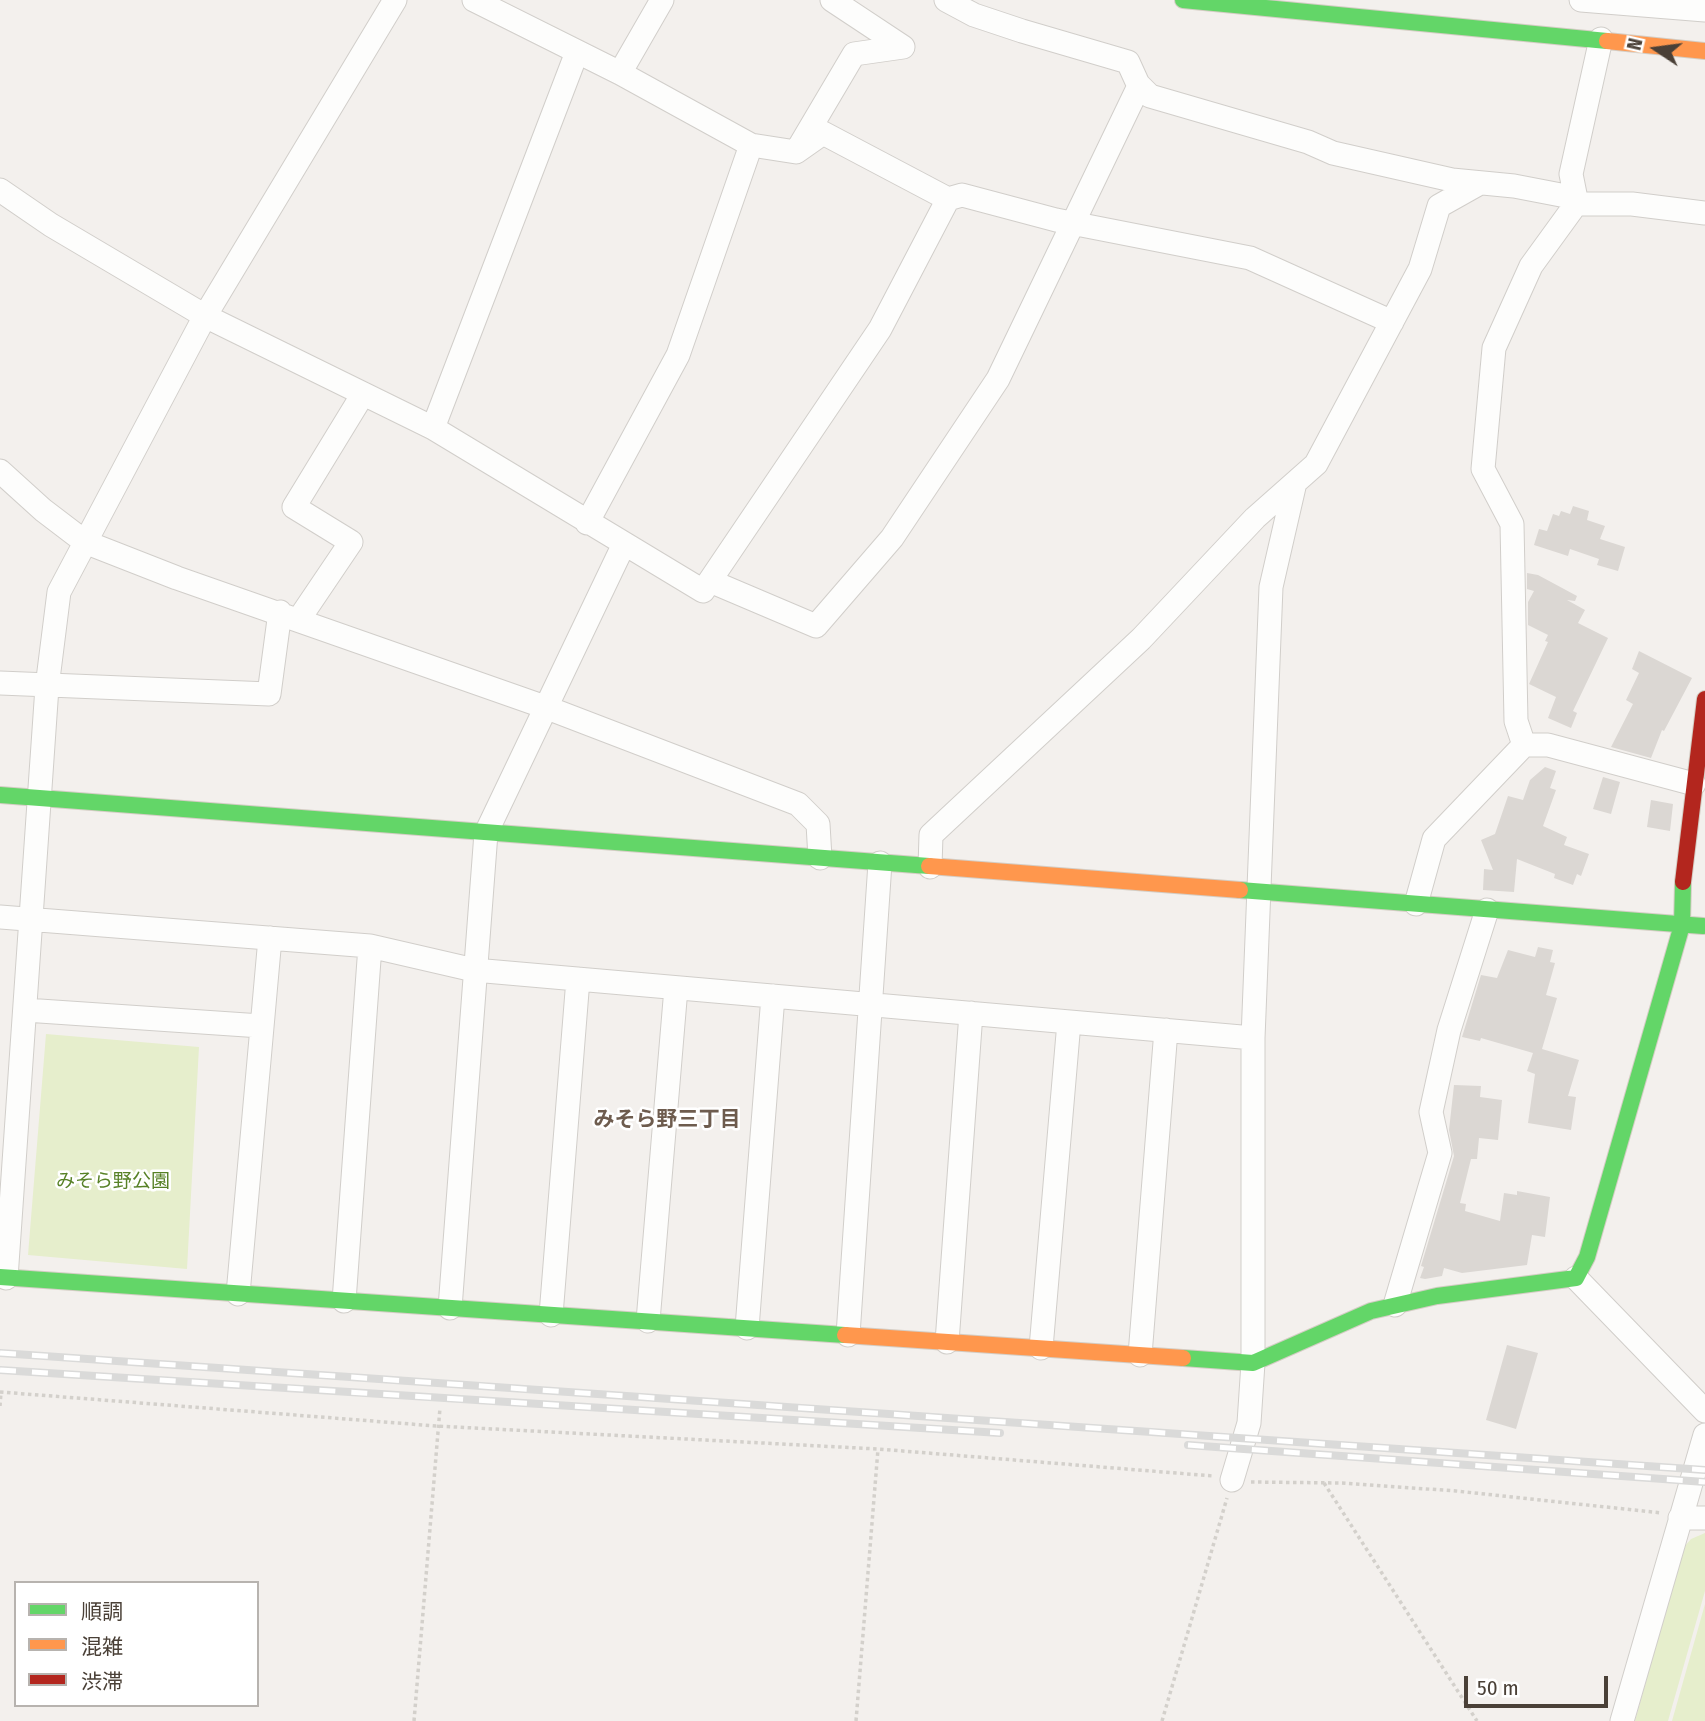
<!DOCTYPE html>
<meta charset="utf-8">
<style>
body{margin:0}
#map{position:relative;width:1705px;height:1721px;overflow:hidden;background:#f3f0ed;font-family:"Fira Sans Condensed","Noto Sans JP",sans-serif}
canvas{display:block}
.legend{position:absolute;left:14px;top:1581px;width:245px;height:126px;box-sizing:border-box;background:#fff;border:2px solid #b7b3af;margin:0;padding:9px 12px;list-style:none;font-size:21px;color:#4a4037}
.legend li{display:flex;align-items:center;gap:14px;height:35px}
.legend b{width:35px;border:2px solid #b7b3af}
.north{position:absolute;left:1621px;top:14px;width:70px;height:70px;-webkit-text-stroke:5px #fff;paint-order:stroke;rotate:283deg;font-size:19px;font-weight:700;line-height:28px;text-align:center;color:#4a4037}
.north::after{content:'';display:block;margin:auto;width:24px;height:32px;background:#4a4037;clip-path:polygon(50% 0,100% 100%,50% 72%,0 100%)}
.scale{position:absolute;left:1464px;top:1676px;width:144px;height:32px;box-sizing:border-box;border:4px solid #4a4037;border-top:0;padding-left:9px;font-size:21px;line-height:24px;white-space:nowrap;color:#4a4037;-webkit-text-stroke:5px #fff;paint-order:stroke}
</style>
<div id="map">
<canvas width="1705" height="1721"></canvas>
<ul class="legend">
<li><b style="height:9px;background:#63d668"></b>順調</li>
<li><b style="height:9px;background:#ff974d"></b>混雑</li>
<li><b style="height:9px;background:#b3261e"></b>渋滞</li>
</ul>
<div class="north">N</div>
<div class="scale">50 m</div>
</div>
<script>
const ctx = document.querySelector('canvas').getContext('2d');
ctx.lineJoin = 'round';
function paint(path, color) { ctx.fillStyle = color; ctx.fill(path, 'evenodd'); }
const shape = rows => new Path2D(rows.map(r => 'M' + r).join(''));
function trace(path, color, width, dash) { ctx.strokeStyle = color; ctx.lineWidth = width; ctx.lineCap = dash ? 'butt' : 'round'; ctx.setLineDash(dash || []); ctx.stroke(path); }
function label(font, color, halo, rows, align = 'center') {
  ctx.font = font + ' "Fira Sans Condensed","Noto Sans JP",sans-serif'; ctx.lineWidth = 5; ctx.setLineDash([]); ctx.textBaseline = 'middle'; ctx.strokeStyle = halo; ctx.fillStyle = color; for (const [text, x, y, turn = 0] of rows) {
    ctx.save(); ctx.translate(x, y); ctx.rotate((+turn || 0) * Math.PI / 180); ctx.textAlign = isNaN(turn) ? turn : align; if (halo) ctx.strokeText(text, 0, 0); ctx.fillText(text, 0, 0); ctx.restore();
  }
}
paint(shape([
 [46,1034,199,1047,187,1269,28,1255],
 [1705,1533,1705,1591,1668,1721,1635,1721,1683,1548,1691,1539],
 [1705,1604,1705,1721,1672,1721]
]), '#e6eecc');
paint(shape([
 [1573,506,1589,511,1587,520,1605,526,1600,539,1625,547,1618,571,1597,565,1599,559,1570,549,1568,556,1534,545,1539,529,1547,531,1553,514,1559,516,1561,511,1570,514],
 [1527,573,1538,575,1577,596,1575,601,1567,600,1585,610,1578,623,1608,638,1573,711,1577,713,1571,728,1548,718,1556,697,1529,684,1548,642,1545,641,1548,635,1528,625,1528,602,1534,591,1527,589],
 [1639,651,1692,678,1664,731,1662,730,1651,758,1611,747,1633,704,1626,700,1639,673,1632,669],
 [1545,767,1556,771,1550,788,1556,790,1543,826,1567,837,1564,845,1589,854,1581,876,1577,874,1573,885,1554,878,1555,874,1517,859,1514,892,1483,890,1484,869,1493,870,1481,840,1495,834,1508,796,1523,800,1530,780],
 [1603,777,1620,782,1611,814,1593,809],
 [1651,800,1673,804,1670,831,1647,827],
 [1538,947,1553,950,1550,962,1555,963,1546,995,1557,998,1542,1049,1579,1060,1568,1096,1576,1097,1571,1130,1528,1123,1535,1074,1527,1071,1533,1053,1481,1038,1480,1041,1462,1037,1481,975,1497,978,1508,950,1535,957],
 [1454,1085,1481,1086,1480,1097,1502,1100,1498,1140,1479,1138,1477,1159,1471,1159,1460,1203,1466,1204,1465,1211,1500,1221,1504,1193,1517,1195,1517,1191,1550,1197,1545,1237,1532,1235,1527,1265,1462,1273,1444,1268,1442,1276,1425,1279,1420,1278,1424,1267,1421,1266,1454,1156,1449,1130],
 [1507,1345,1538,1353,1516,1429,1486,1420]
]), '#dbd7d3');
const street = shape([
 [474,0,620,73,751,145,796,152,823,133,948,199,962,195,1056,220,1250,258,1392,322],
 [946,0,974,15,1022,31,1128,62,1138,84,1150,96,1308,142,1333,153,1452,180,1514,186,1566,196,1576,204,1632,204,1705,213],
 [1581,0,1705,10],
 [620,73,662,0],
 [799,147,854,54,903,47,832,0],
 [0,190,51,225,205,316,433,428,703,591,880,329,948,199],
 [1577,204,1571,174,1601,39],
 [433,428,577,52],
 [0,471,43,510,85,542,177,578,545,707,798,804,818,824,820,858],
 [587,523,678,355,751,145],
 [710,581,816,626,892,538,998,379,1139,86],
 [299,619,351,542,294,507,363,394],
 [0,683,269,694,280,612],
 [1524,745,1516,721,1512,524,1483,469,1494,348,1531,266,1576,204],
 [930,867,931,835,1141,639,1255,518,1316,464,1420,269,1439,206,1480,183],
 [1416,904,1434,839,1524,745,1548,745,1694,784],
 [0,917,370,946,474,970,1253,1038],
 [25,1010,261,1026],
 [6,1278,47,687,59,592,205,316,395,0],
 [1576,1278,1705,1411],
 [238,1294,270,938],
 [344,1301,370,946],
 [1395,1305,1440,1153,1431,1112,1449,1030,1487,910],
 [450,1308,486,833,624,544],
 [551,1315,578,979],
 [648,1321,676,988],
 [747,1328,773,996],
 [848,1335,880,863],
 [947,1342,971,1013],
 [1041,1348,1069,1022],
 [1140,1355,1166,1030],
 [1232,1480,1249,1423,1253,1363,1253,1038,1271,587,1294,487],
 [1680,1518,1705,1518],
 [1622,1721,1705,1435]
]);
const fast = shape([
 [1183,0,1607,41],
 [0,795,929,866],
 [1240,890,1703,926],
 [0,1277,845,1335],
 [1183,1358,1253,1363,1371,1311,1437,1296,1576,1278,1587,1257,1682,925,1683,882]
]);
const slow = shape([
 [1607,41,1705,51],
 [929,866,1240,890],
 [845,1335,1183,1358]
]);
const jam = shape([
 [1683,882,1705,699]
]);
trace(street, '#d1ceca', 25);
trace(fast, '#d4cdc4', 18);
trace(slow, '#d4cdc4', 18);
trace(jam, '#d4cdc4', 18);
trace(shape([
 [0,1392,436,1426,878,1449,1213,1476],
 [0,1406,1,1392],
 [1251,1482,1342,1483,1456,1491,1662,1513],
 [1324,1483,1477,1721],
 [414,1721,440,1408],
 [856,1721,878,1449],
 [1162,1721,1227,1498]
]), '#d3d0cb', 3.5, [3.5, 3.5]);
trace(street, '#fdfdfc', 23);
trace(fast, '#63d668', 16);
trace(slow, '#ff974d', 16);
trace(jam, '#b3261e', 16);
const rail = shape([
 [0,1353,1705,1470],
 [0,1370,1000,1433],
 [1188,1445,1705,1482]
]);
trace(rail, '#dadad9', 8);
trace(rail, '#fff', 5, [16]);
label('19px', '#578126', '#fff', [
 ["みそら野公園",113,1182]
]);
label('bold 21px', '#6e5c4e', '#fff', [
 ["みそら野三丁目",667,1120]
]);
</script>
